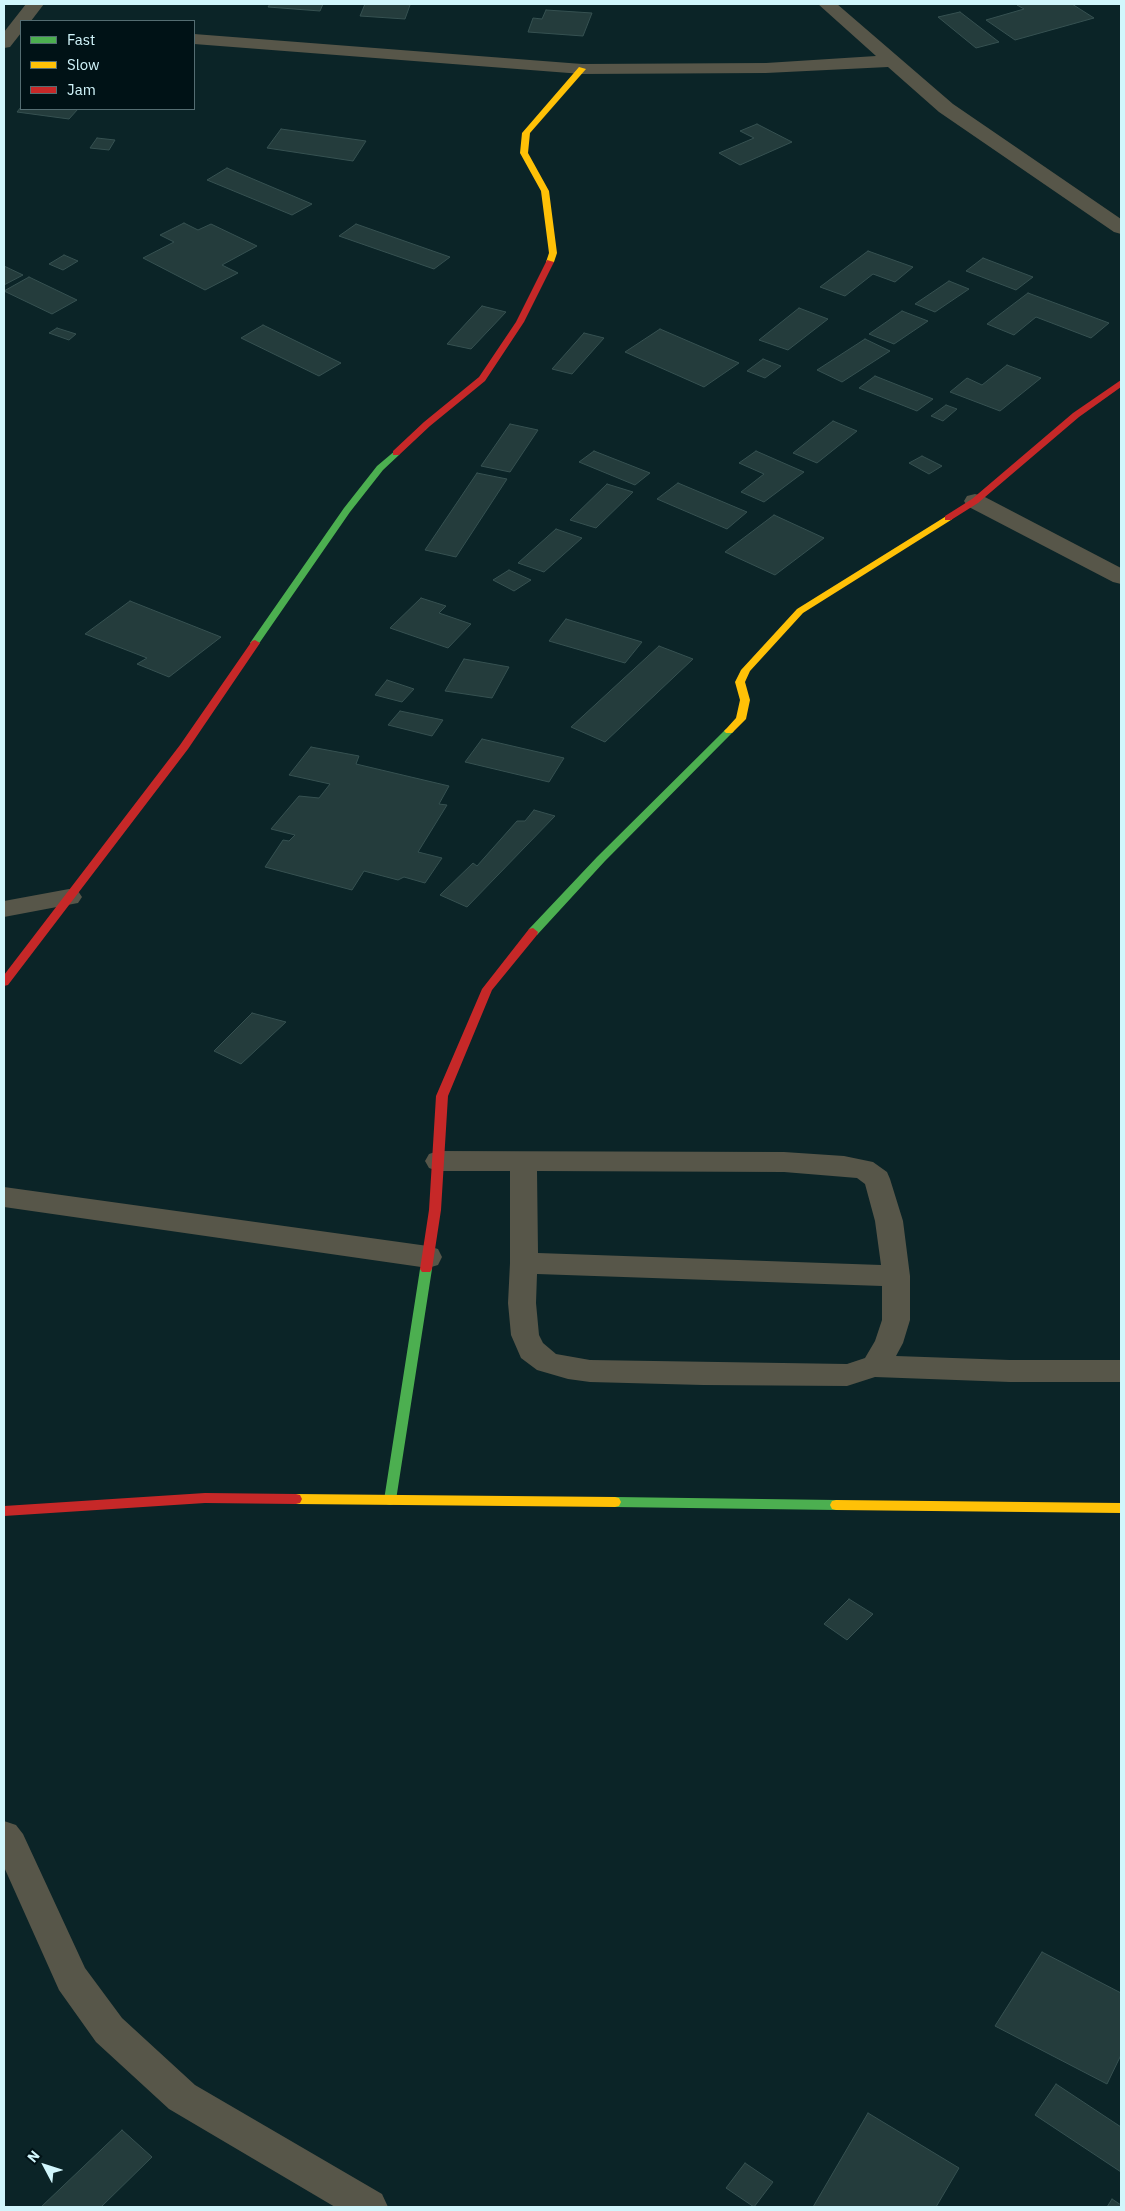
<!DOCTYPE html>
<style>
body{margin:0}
#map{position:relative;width:1125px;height:2211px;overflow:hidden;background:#0b2427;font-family:"IBM Plex Sans",sans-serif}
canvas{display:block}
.frame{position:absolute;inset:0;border:5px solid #d1f6fc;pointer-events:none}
.legend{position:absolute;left:20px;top:20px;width:175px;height:90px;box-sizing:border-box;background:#001216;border:1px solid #546d72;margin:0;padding:6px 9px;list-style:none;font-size:15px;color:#d1f6fc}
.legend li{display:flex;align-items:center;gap:10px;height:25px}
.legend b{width:25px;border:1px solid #546d72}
.north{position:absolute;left:20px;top:2141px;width:50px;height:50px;-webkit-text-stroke:4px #001216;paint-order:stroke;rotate:310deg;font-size:14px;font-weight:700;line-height:20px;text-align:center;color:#d1f6fc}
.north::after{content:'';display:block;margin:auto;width:18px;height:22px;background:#d1f6fc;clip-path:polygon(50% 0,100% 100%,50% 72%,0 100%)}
</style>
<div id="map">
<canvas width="1125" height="2211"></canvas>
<div class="frame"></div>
<ul class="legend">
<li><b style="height:6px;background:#4caf50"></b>Fast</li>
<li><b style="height:6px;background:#ffc107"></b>Slow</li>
<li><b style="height:6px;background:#c62828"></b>Jam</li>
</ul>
<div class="north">N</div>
</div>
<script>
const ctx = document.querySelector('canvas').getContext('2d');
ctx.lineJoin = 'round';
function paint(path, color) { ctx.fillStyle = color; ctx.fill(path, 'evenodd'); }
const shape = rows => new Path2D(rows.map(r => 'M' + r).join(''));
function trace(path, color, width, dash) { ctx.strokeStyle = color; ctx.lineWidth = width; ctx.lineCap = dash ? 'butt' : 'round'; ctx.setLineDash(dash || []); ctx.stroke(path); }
const building = shape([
 [270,4,323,4,320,11,268,7,270,4],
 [365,4,401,4,410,5,405,19,360,16,365,4],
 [1020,4,1072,4,1094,18,1015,40,986,20,1024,9,1017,5,1020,4],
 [546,10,592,13,583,36,528,32,533,18,542,19,546,10],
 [960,12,999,42,976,48,938,17,960,12],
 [21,107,21,109,78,109,69,119,17,112,21,107],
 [757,124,792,142,740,165,719,153,754,138,740,131,757,124],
 [281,129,366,141,353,161,267,148,281,129],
 [97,138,115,140,109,150,90,148,97,138],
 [227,168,312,204,292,215,207,180,227,168],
 [184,223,198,230,211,224,257,246,222,265,238,273,205,290,143,258,174,242,160,235,184,223],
 [356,224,450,257,434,269,339,236,356,224],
 [868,251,913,267,895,282,873,274,845,296,820,287,868,251],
 [64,255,78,261,63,270,49,264,64,255],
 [983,258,1033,277,1016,290,966,271,983,258],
 [4,266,23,275,4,285,4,266],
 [29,277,77,300,52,314,4,291,29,277],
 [949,281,969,289,935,312,915,304,949,281],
 [1028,293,1109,323,1091,338,1036,317,1014,335,987,324,1028,293],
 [482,306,506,312,471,349,447,344,482,306],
 [799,308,828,319,788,350,759,340,799,308],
 [902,311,928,321,894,344,869,334,902,311],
 [263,325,341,363,319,376,241,338,263,325],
 [57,328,76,334,69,340,49,333,57,328],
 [660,329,739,363,704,387,625,352,660,329],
 [584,333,604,338,572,374,552,369,584,333],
 [865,339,890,351,842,382,817,370,865,339],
 [763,359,781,366,765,378,747,371,763,359],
 [1007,365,1041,378,1000,411,950,392,967,378,982,385,1007,365],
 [875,376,933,399,917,411,859,388,875,376],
 [946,405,957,409,943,421,931,416,946,405],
 [833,421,857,431,817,463,793,453,833,421],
 [510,424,538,430,510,472,481,466,510,424],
 [594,451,650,473,635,485,579,462,594,451],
 [756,451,804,472,764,502,741,492,764,474,739,463,756,451],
 [922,456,942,466,929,474,909,463,922,456],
 [477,473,507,479,456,557,425,550,477,473],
 [678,483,747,512,727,529,657,499,678,483],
 [607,484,633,492,596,528,570,520,607,484],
 [774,515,824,538,775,575,725,552,774,515],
 [556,529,582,538,544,572,518,563,556,529],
 [509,570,531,580,514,591,493,580,509,570],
 [421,598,446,606,439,613,471,624,448,648,390,628,421,598],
 [130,601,221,637,169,677,137,664,147,658,85,634,130,601],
 [566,619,642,642,625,663,549,641,566,619],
 [659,646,693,659,605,742,571,727,659,646],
 [464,659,509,667,492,698,445,691,464,659],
 [387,680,414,689,402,702,375,695,387,680],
 [400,711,443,720,432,736,388,725,400,711],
 [482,739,564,758,549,782,465,762,482,739],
 [311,747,359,756,356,764,449,786,439,804,447,805,418,852,442,858,425,883,404,877,398,880,364,871,352,890,265,867,283,840,289,841,295,835,271,829,299,796,319,798,330,784,289,775,311,747],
 [534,810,555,816,467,907,440,895,473,863,477,866,517,821,525,821,534,810],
 [252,1013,286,1022,241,1064,214,1051,252,1013],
 [849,1599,873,1614,847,1640,824,1624,849,1599],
 [1042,1952,1121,1993,1121,2055,1107,2084,995,2026,1042,1952],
 [1056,2084,1121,2127,1121,2172,1035,2115,1056,2084],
 [868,2113,959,2168,936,2207,813,2207,868,2113],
 [122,2130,152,2157,101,2207,41,2207,122,2130],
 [745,2163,773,2182,754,2207,726,2188,745,2163],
 [1112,2199,1121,2205,1121,2207,1107,2207,1112,2199]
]);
paint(building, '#243c3c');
trace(building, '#365151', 1);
paint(shape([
 [438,1151,784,1152,844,1156,873,1162,887,1172,890,1179,903,1221,910,1276,910,1320,903,1343,896,1356,1010,1360,1121,1360,1121,1382,1010,1382,875,1377,847,1386,703,1385,590,1382,568,1379,537,1370,521,1358,511,1335,508,1303,510,1263,510,1171,438,1171,429,1168,425,1161,429,1154,438,1151],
 [537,1171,784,1172,857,1178,865,1184,875,1221,881,1265,538,1253,537,1171],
 [537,1274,882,1286,882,1320,875,1341,865,1358,847,1364,590,1360,556,1354,543,1343,539,1335,536,1303,537,1274]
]), '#575649');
paint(shape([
 [26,4,44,4,31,21,21,21,21,33,10,47,4,48,4,32,26,4],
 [818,4,837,4,953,104,1121,219,1121,234,1114,232,939,112,888,67,766,73,582,74,194,44,194,34,582,64,766,63,876,56,818,4],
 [975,494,983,496,1121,568,1121,584,1113,582,967,506,964,501,967,496,975,494],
 [69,889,78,891,82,897,78,903,4,917,4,901,69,889],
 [4,1187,428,1246,438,1249,442,1257,438,1265,428,1268,4,1207,4,1187],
 [4,1821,16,1825,23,1834,85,1968,122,2018,195,2085,382,2194,388,2207,335,2207,169,2109,96,2042,59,1990,4,1867,4,1821]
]), '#575649');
paint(shape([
 [396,450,400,453,399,455,383,470,350,512,258,645,252,645,250,643,344,508,377,466,396,450],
 [729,728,734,731,732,733,605,861,537,935,529,935,528,932,529,929,597,857,726,729,729,728],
 [426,1265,430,1266,432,1269,396,1500,394,1504,390,1505,386,1504,384,1500,420,1269,422,1266,426,1265],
 [615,1497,836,1500,840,1501,842,1505,840,1509,836,1510,615,1507,611,1506,609,1502,611,1498,615,1497]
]), '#4caf50');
paint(shape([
 [579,67,586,69,530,133,528,153,549,191,557,253,554,262,550,264,546,262,549,253,541,191,520,153,522,133,579,67],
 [948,515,953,518,951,520,803,613,750,671,745,682,750,700,746,719,732,733,726,733,724,731,726,729,736,718,740,700,735,682,741,670,797,609,948,515],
 [296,1494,615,1497,619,1498,621,1502,619,1506,615,1507,296,1504,292,1503,290,1499,292,1495,296,1494],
 [836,1500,1121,1503,1121,1513,836,1510,832,1509,830,1505,832,1501,836,1500]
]), '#ffc107');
paint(shape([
 [547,260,554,262,524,322,485,381,430,426,399,455,393,455,393,451,424,422,479,377,516,322,547,260],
 [1121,380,1121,387,1079,417,978,503,951,520,945,520,945,516,972,499,1073,413,1121,380],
 [255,640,260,643,188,749,8,985,4,986,4,975,180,745,252,641,255,640],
 [533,928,538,932,537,935,492,990,448,1096,441,1210,432,1269,430,1272,422,1272,420,1269,429,1210,436,1096,482,989,529,929,533,928],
 [205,1493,296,1494,300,1495,302,1499,300,1503,296,1504,205,1503,4,1516,4,1506,205,1493]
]), '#c62828');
</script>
